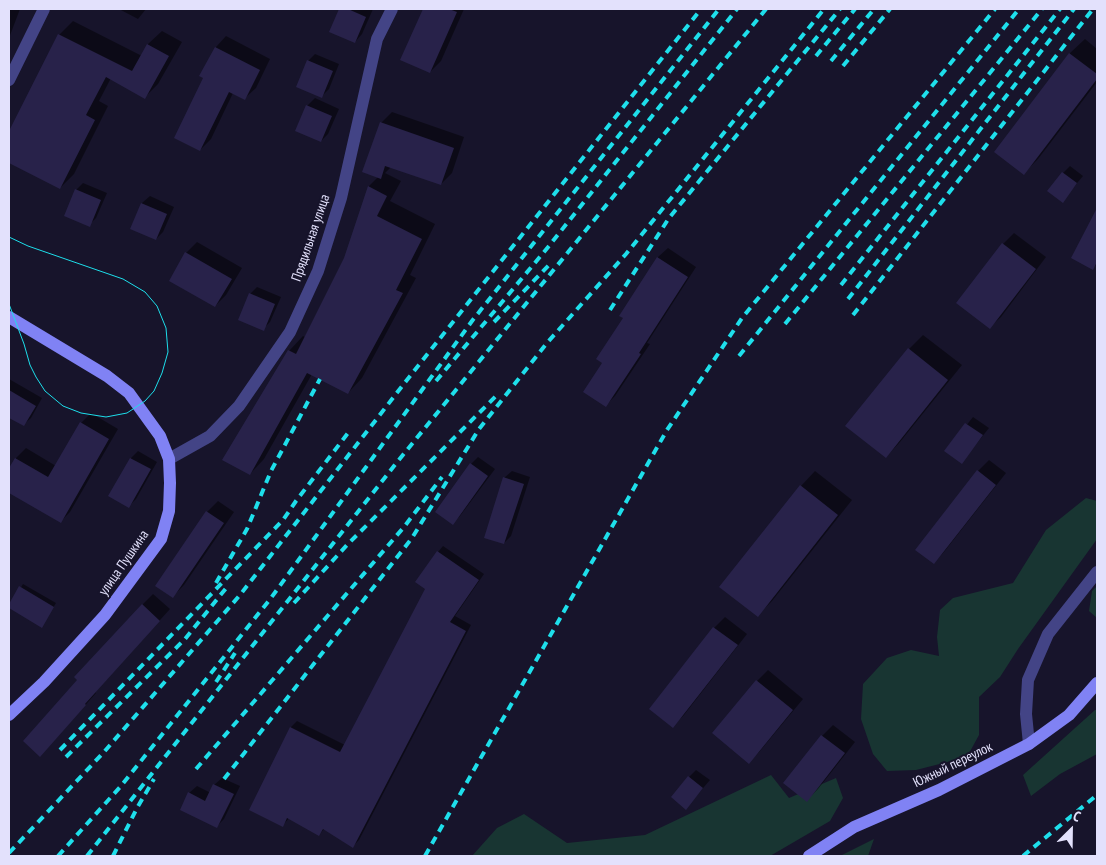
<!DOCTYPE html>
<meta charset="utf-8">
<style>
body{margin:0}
#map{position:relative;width:1106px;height:865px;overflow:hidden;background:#17142b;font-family:"PT Sans Narrow",sans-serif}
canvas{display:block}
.frame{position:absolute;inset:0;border:10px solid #e3e1fc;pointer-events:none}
.north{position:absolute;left:1046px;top:805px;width:50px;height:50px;-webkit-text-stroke:4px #17142b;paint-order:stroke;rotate:23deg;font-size:14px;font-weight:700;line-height:20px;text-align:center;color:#e3e1fc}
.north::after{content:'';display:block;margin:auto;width:18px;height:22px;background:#e3e1fc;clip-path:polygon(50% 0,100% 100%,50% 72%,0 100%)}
</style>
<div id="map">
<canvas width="1106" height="865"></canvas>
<div class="frame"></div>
<div class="north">С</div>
</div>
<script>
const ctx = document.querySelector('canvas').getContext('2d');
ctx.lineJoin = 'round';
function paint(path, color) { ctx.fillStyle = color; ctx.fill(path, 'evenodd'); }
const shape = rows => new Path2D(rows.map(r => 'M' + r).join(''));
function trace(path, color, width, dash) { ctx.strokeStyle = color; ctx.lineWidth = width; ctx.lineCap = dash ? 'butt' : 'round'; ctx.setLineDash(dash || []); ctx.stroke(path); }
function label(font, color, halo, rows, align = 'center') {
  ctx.font = font + ' "PT Sans Narrow",sans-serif'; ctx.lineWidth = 4; ctx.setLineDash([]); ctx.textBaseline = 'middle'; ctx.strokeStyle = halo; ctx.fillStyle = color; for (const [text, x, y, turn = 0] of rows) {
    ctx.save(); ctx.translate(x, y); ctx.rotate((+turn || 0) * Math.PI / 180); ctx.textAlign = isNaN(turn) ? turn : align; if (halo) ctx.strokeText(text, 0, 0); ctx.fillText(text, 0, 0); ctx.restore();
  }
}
paint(shape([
 [1086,498,1097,501,1097,539,1018,649,1000,677,979,697,979,735,967,757,916,770,887,771,873,754,861,719,863,684,887,658,911,650,939,656,937,637,940,610,953,598,1013,583,1046,530],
 [1097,586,1097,618,1089,611,1092,591],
 [1095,710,1097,710,1097,754,1060,774,1031,796,1023,775],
 [771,775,789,798,836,778,843,798,830,821,770,856,472,856,497,828,524,814,567,843,645,835],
 [874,839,868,856,840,856]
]), '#183532');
paint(shape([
 [9,9,20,9,9,38],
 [119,9,146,9,138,19],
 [340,9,373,9,362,34,355,42,331,31],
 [424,9,464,9,441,61,430,72,402,59],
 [73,21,142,56,148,44,162,31,182,42,158,84,145,97,111,78,99,101,108,106,74,174,60,188,9,162,9,134,59,35],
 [226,36,270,59,256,88,245,98,233,93,211,139,200,150,205,78,201,76,216,47],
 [1085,39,1097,49,1097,82,1038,159,1024,173,995,152,1070,53],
 [315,54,339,64,329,89,321,97,308,61],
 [315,98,339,109,328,134,321,141,297,131,307,106],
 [392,112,464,137,452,173,441,184,392,166,385,173,401,181,390,201,435,224,410,275,416,278,362,378,348,393,312,374,264,459,250,474,289,351,303,336,305,337,345,259,369,186,378,177,381,123],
 [1070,166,1083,176,1062,201,1063,173],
 [83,183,107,193,96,218,89,225,76,190],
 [150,196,174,207,163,232,156,239,132,229,142,203],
 [1097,211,1097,264,1093,268,1072,257],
 [1014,233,1046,257,1001,317,990,327,958,303,1003,244],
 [197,242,242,268,226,295,215,306,186,253],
 [668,248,696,267,647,343,650,344,615,396,606,405,604,363,625,318,621,315,658,257],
 [257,287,281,297,270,322,263,329,250,294],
 [923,335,962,365,900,442,886,457,909,349],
 [9,379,42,398,31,418,23,425,9,416],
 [91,413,118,429,70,512,60,522,9,491,9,471,16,458,26,448,56,466,81,423],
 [973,417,989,428,962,462,946,451],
 [138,451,157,462,136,499,129,506,110,496,131,458],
 [478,457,495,469,460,516,453,523,471,464],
 [989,460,1006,473,944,552,934,563,917,549,978,471],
 [512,471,530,477,511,536,504,543,504,478],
 [815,471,852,500,772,601,758,615,801,486],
 [218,501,234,512,184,585,173,596,207,512],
 [443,546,484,574,455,616,471,625,359,840,353,846,325,828,319,835,290,817,283,825,251,809,291,727,297,721,345,745,426,589,438,552],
 [23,584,56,603,42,626,9,607],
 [153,594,170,609,95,692,96,693,51,744,142,605],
 [725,617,747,634,684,715,673,726,651,709,714,628],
 [768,670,803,699,760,751,749,762,757,681],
 [833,725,855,742,818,789,807,800,785,783,822,736],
 [696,770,710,780,686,808,689,777],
 [222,778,240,786,224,819,217,826,189,793,197,786,211,793,214,785]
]), '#0007');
paint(shape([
 [339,9,348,9,366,17,355,43,329,32],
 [423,9,449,9,457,12,430,73,400,60],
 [58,34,132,71,147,44,169,56,145,99,106,77,86,115,95,120,60,189,9,163,9,131],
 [215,47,260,70,245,100,229,92,200,151,174,138,203,78,199,76],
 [1069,53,1097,74,1097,79,1024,175,994,152],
 [307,60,333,71,322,98,296,87],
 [306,105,332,116,321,142,295,131],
 [380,122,454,148,441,185,385,166,381,179,362,172],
 [1062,172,1077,183,1063,203,1047,191],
 [368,186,387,196,377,216,422,239,396,290,403,293,348,394,307,373,250,475,222,460,288,350,296,354,344,258],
 [75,189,101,200,90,227,64,216],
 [141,203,167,214,156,240,130,229],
 [1097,208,1097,262,1093,270,1071,258],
 [1002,243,1036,269,990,329,956,303],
 [185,252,232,279,215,307,169,281],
 [657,257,688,277,639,353,641,354,606,407,583,392,602,363,596,359,623,318,619,316],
 [249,293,275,304,264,331,238,320],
 [908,348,948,380,886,458,845,426],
 [9,390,36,406,24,426,9,418],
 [80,422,109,439,61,523,9,493,9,468,15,458,48,477],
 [965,423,983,435,962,464,944,451],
 [130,458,151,469,129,508,108,496],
 [470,463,488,476,453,525,435,512],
 [977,470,996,485,934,564,915,550],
 [503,477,524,484,504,544,484,538],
 [800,485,838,515,758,617,719,587],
 [206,511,224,523,173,598,155,586],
 [437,551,479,580,450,622,466,631,353,848,323,829,319,836,287,818,283,827,249,810,290,727,340,752,425,589,415,582],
 [19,586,54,607,42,628,9,608,9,604],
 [142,604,160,621,85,704,86,705,40,757,23,741,77,680,74,677],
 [713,627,738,645,673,728,649,709],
 [756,680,793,710,749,764,712,733],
 [821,735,845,753,807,802,783,783],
 [688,776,703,788,686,810,671,797],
 [213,784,234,794,217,828,180,810,188,792,205,801]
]), '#28224a');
trace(shape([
 [9,80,44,9],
 [169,459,210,436,239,406,290,332,318,271,341,198,377,39,392,9],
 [1029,744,1026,714,1028,680,1048,634,1097,572]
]), '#434486', 12);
trace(shape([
 [9,317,107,376,129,393,160,436,169,459,170,483,169,511,161,539,105,615,44,682,9,715],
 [809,856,854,827,939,790,1029,744,1069,715,1097,683]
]), '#8082f4', 12);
trace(shape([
 [9,237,28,246,123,279,145,292,157,306,166,328,168,352,162,373,154,391,145,401,127,413,106,417,81,413,63,406,45,391,36,377,30,365,24,344,9,304]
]), '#1edfeb', 1);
trace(shape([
 [816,56,855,9],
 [831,61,874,9],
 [843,66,890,9],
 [841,285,1060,9],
 [848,299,1074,9],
 [610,310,669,218,840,9],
 [853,315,1093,9],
 [494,322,550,264],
 [785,324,1042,9],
 [739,356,1019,9],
 [436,381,549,246,737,9],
 [216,583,247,529,271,471,320,379],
 [294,603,347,545,498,394],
 [216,682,235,653],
 [60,750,283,520,296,501,348,433],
 [66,757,185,639,227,587],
 [196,769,404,527,442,477],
 [224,779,412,538,479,429,547,343,626,254,824,9],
 [9,853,104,752,240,595,403,385,701,9],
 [58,856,121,786,271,598,472,321,719,9],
 [87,856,394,466,766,9],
 [113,856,137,808,154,779],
 [425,856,667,430,742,318,995,9],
 [1023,856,1097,795]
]), '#1edfeb', 4, [8, 6]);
label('14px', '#e3e1fc', '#17142b', [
 ["Прядильная улица",311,238,-71],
 ["улица Пушкина",124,563,-55],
 ["Южный переулок",953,765,-26]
]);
</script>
